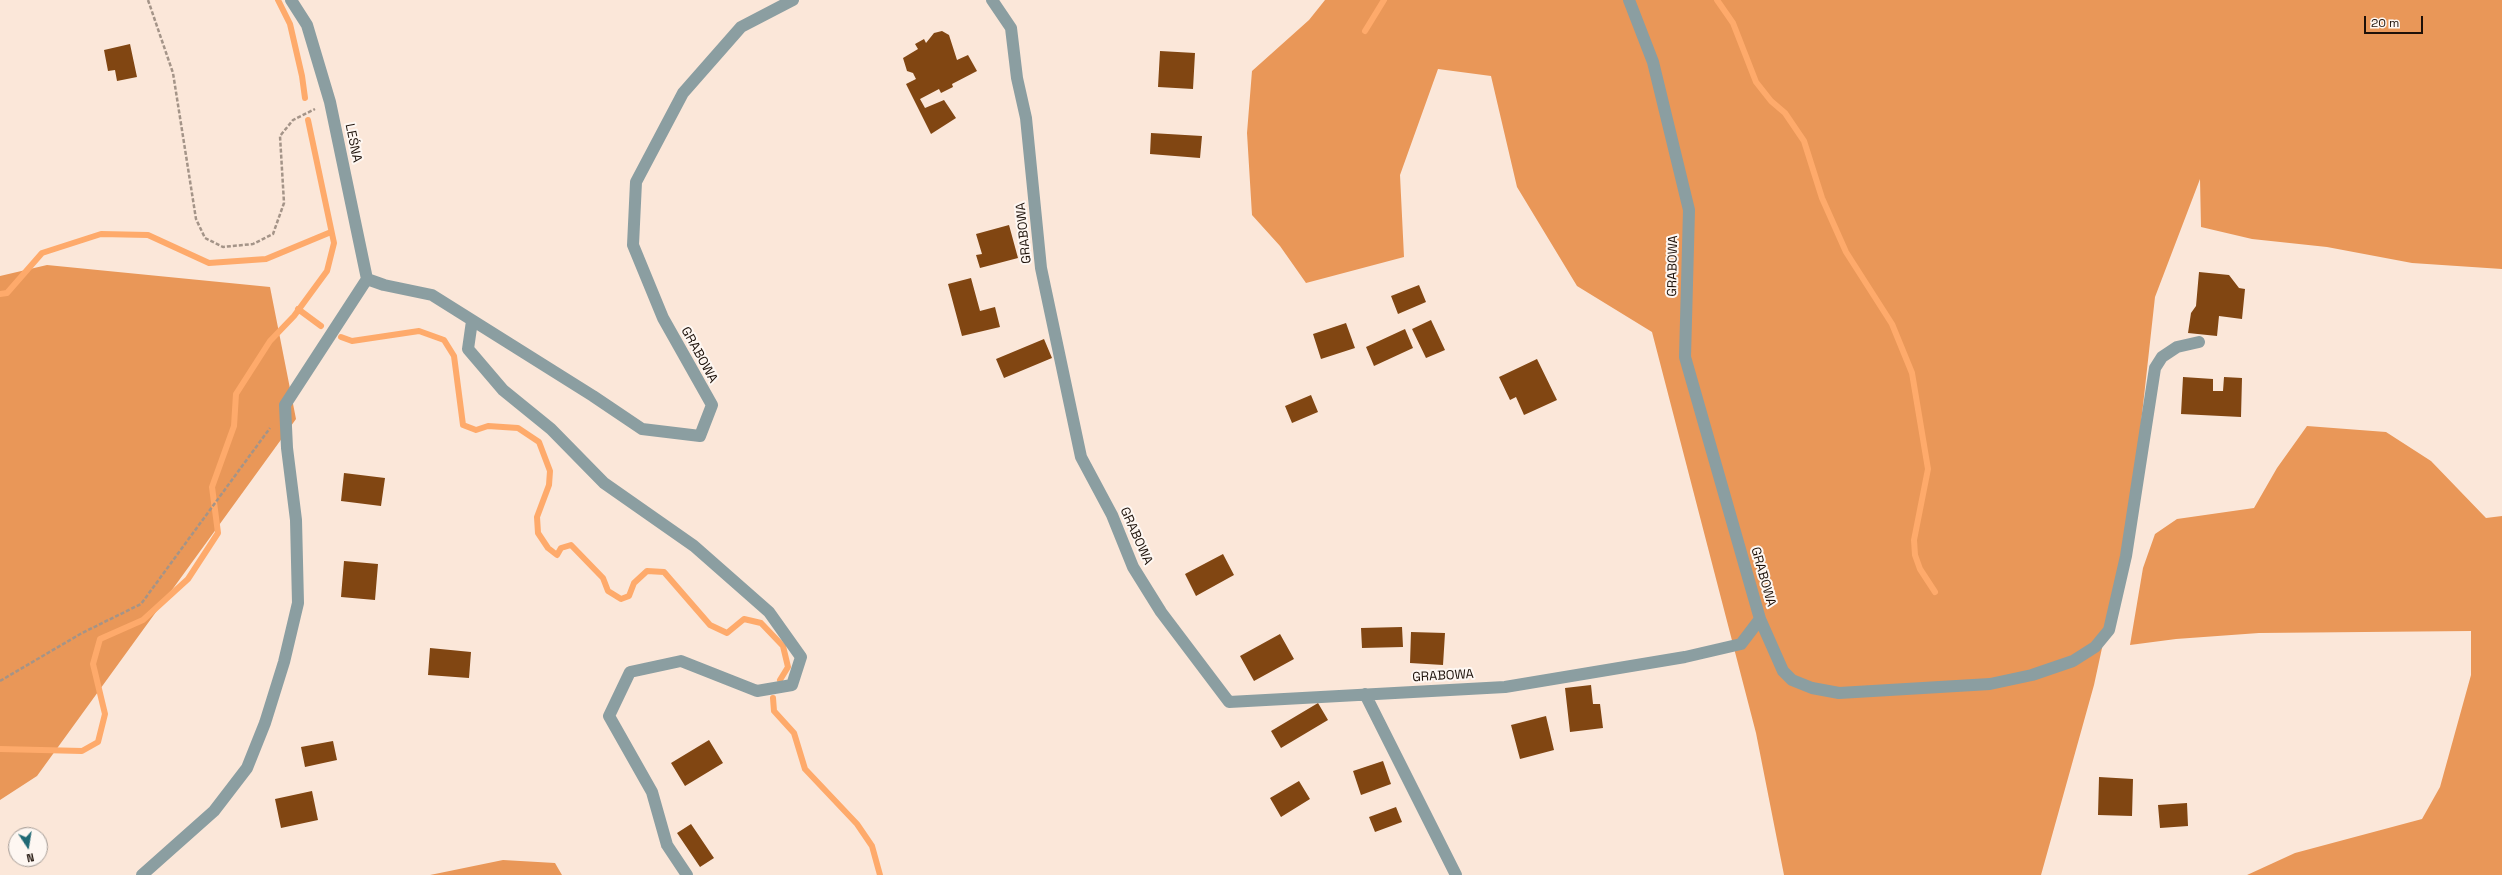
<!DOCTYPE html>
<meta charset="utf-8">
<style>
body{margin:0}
#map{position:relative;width:2502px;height:875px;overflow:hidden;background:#fbe7d9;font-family:"Space Grotesk",sans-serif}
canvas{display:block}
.north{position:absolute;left:8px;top:827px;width:40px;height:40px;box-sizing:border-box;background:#fef7f2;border:1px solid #a49b95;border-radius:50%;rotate:168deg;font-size:11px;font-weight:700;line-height:16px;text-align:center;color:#1d1109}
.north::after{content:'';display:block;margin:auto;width:14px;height:18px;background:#206975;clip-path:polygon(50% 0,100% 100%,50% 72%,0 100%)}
.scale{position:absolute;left:2364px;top:16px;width:59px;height:18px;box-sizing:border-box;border:2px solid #1d1109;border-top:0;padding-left:5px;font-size:12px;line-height:14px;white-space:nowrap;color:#1d1109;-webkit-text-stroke:3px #fef7f2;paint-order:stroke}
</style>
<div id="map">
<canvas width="2502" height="875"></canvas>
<div class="north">N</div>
<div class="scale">20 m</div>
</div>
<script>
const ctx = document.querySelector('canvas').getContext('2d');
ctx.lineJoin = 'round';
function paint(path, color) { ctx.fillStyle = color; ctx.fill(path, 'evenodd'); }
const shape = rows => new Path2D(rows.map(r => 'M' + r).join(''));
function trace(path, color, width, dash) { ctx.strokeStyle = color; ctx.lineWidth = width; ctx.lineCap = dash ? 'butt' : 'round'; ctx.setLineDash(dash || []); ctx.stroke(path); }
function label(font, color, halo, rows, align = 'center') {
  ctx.font = font + ' "Space Grotesk",sans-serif'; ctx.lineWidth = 4; ctx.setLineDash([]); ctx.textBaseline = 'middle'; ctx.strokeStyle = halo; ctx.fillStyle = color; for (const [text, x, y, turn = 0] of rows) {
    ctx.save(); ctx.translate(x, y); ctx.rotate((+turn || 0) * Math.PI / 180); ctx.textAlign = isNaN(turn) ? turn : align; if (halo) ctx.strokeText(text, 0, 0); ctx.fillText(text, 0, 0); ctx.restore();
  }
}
paint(shape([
 [1325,0,2502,0,2502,269,2412,263,2327,247,2252,239,2201,227,2200,179,2155,297,2131,514,2094,685,2041,875,1784,875,1756,733,1652,332,1577,286,1517,187,1491,76,1438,69,1400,175,1404,257,1306,283,1280,246,1252,215,1247,133,1252,71,1309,20],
 [47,265,270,287,296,419,37,776,0,800,0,276],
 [2307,426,2386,432,2431,461,2486,518,2502,516,2502,875,2247,875,2295,853,2422,819,2440,787,2471,675,2471,631,2259,633,2176,639,2130,645,2143,568,2155,534,2177,519,2254,508,2277,468],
 [503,860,555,863,562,875,430,875]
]), '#e99758');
trace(shape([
 [278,0,290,24,302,76,305,98],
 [1717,0,1733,23,1756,82,1771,101,1785,113,1804,141,1822,198,1846,252,1892,324,1912,373,1928,469,1914,540,1915,555,1920,569,1935,592],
 [1365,31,1384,0],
 [0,294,7,293,42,253,101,234,148,235,209,263,266,259,331,232],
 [298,309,321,326],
 [341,337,352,341,419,331,444,340,454,356,463,425,476,430,488,426,518,428,539,442,550,471,549,485,537,517,538,533,548,548,557,555,561,548,571,545,603,578,608,591,621,599,629,596,634,583,647,571,664,572,710,625,727,633,744,619,761,623,783,646,788,667,780,680],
 [773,698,774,711,794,733,805,769,857,824,872,846,880,875],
 [0,749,82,751,98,742,105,714,93,664,100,639,143,620,188,579,218,533,212,487,234,426,236,394,270,341,294,316,327,271,334,243,308,120]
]), '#feaa6b', 6);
paint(shape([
 [942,31,949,35,957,60,968,55,977,71,952,84,953,87,941,93,939,89,920,99,925,108,944,100,956,118,931,134,906,84,916,79,913,73,907,71,903,58,918,49,915,44,924,39,926,43,934,33],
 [130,44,137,77,117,81,115,70,108,71,104,50],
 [1160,51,1195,53,1193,89,1158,87],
 [1151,133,1202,136,1200,158,1150,154],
 [1009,225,1018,258,980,268,976,255,982,254,976,234],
 [2199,272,2229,275,2239,288,2245,289,2242,319,2219,316,2217,336,2188,333,2191,313,2196,306],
 [971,278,980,311,995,307,1000,327,962,336,948,284],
 [1419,285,1426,302,1398,314,1391,296],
 [1431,320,1445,350,1426,358,1412,329],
 [1346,323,1355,348,1321,359,1313,334],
 [1405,329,1413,348,1374,366,1366,347],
 [1044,339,1052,358,1004,378,996,359],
 [1537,359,1557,400,1524,415,1516,397,1510,400,1499,377],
 [2183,377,2213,379,2213,391,2223,391,2224,377,2242,378,2241,417,2181,414],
 [1311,395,1318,412,1292,423,1285,406],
 [344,473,385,478,381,506,341,501],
 [1223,554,1234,575,1196,596,1185,574],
 [344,561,378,564,375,600,341,597],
 [1402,627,1403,647,1362,648,1361,628],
 [1411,632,1445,633,1443,665,1410,663],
 [1280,634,1294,659,1254,681,1240,656],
 [430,648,471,652,469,678,428,675],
 [1591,685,1593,704,1600,704,1603,728,1570,732,1565,688],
 [1318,703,1328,720,1281,748,1271,731],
 [1546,716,1554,750,1520,759,1511,725],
 [709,740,723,763,685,786,671,763],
 [333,741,337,760,305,767,301,747],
 [1383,761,1391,784,1361,795,1353,771],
 [2099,777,2133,779,2132,816,2098,815],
 [1299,781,1310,799,1281,817,1270,798],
 [312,791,318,820,281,828,275,799],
 [2187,803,2188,826,2160,828,2158,805],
 [1396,807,1402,822,1375,832,1369,817],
 [691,824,714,858,700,867,677,833]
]), '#814612');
trace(shape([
 [148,0,173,73,196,219,205,238,223,247,253,244,273,234,284,203,280,136,293,120,315,109],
 [0,681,82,633,141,604,270,428]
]), '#a49488', 2.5, [4, 2]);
trace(shape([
 [291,0,307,25,330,102,367,279,384,285,432,295,593,396,642,429,700,436,712,405,663,318,633,245,636,182,683,93,741,27,793,0],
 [992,0,1011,28,1017,78,1026,118,1041,268,1081,457,1112,515,1133,567,1161,612,1229,702,1505,687,1685,657,1741,644,1760,619,1685,357,1689,210,1653,62,1629,0],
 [472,321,468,349,503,390,551,429,604,483,694,546,769,612,801,657,792,685,757,691,681,661,630,672,609,716,652,792,667,845,687,875],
 [1760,619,1783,671,1792,680,1812,688,1839,693,1990,684,2032,675,2073,661,2095,647,2109,630,2126,556,2155,368,2162,357,2177,347,2199,342],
 [1365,694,1456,875],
 [142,875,214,811,247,768,265,723,284,662,298,603,296,520,287,448,285,405,367,279]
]), '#8b9ea1', 12);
label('13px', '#1d1109', '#fef7f2', [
 ["LEŚNA",353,143,78],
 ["GRABOWA",1024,233,-96],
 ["GRABOWA",1673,266,-89],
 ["GRABOWA",699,355,61],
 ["GRABOWA",1136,536,66],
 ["GRABOWA",1763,577,74],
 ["GRABOWA",1443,676,-3]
]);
</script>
